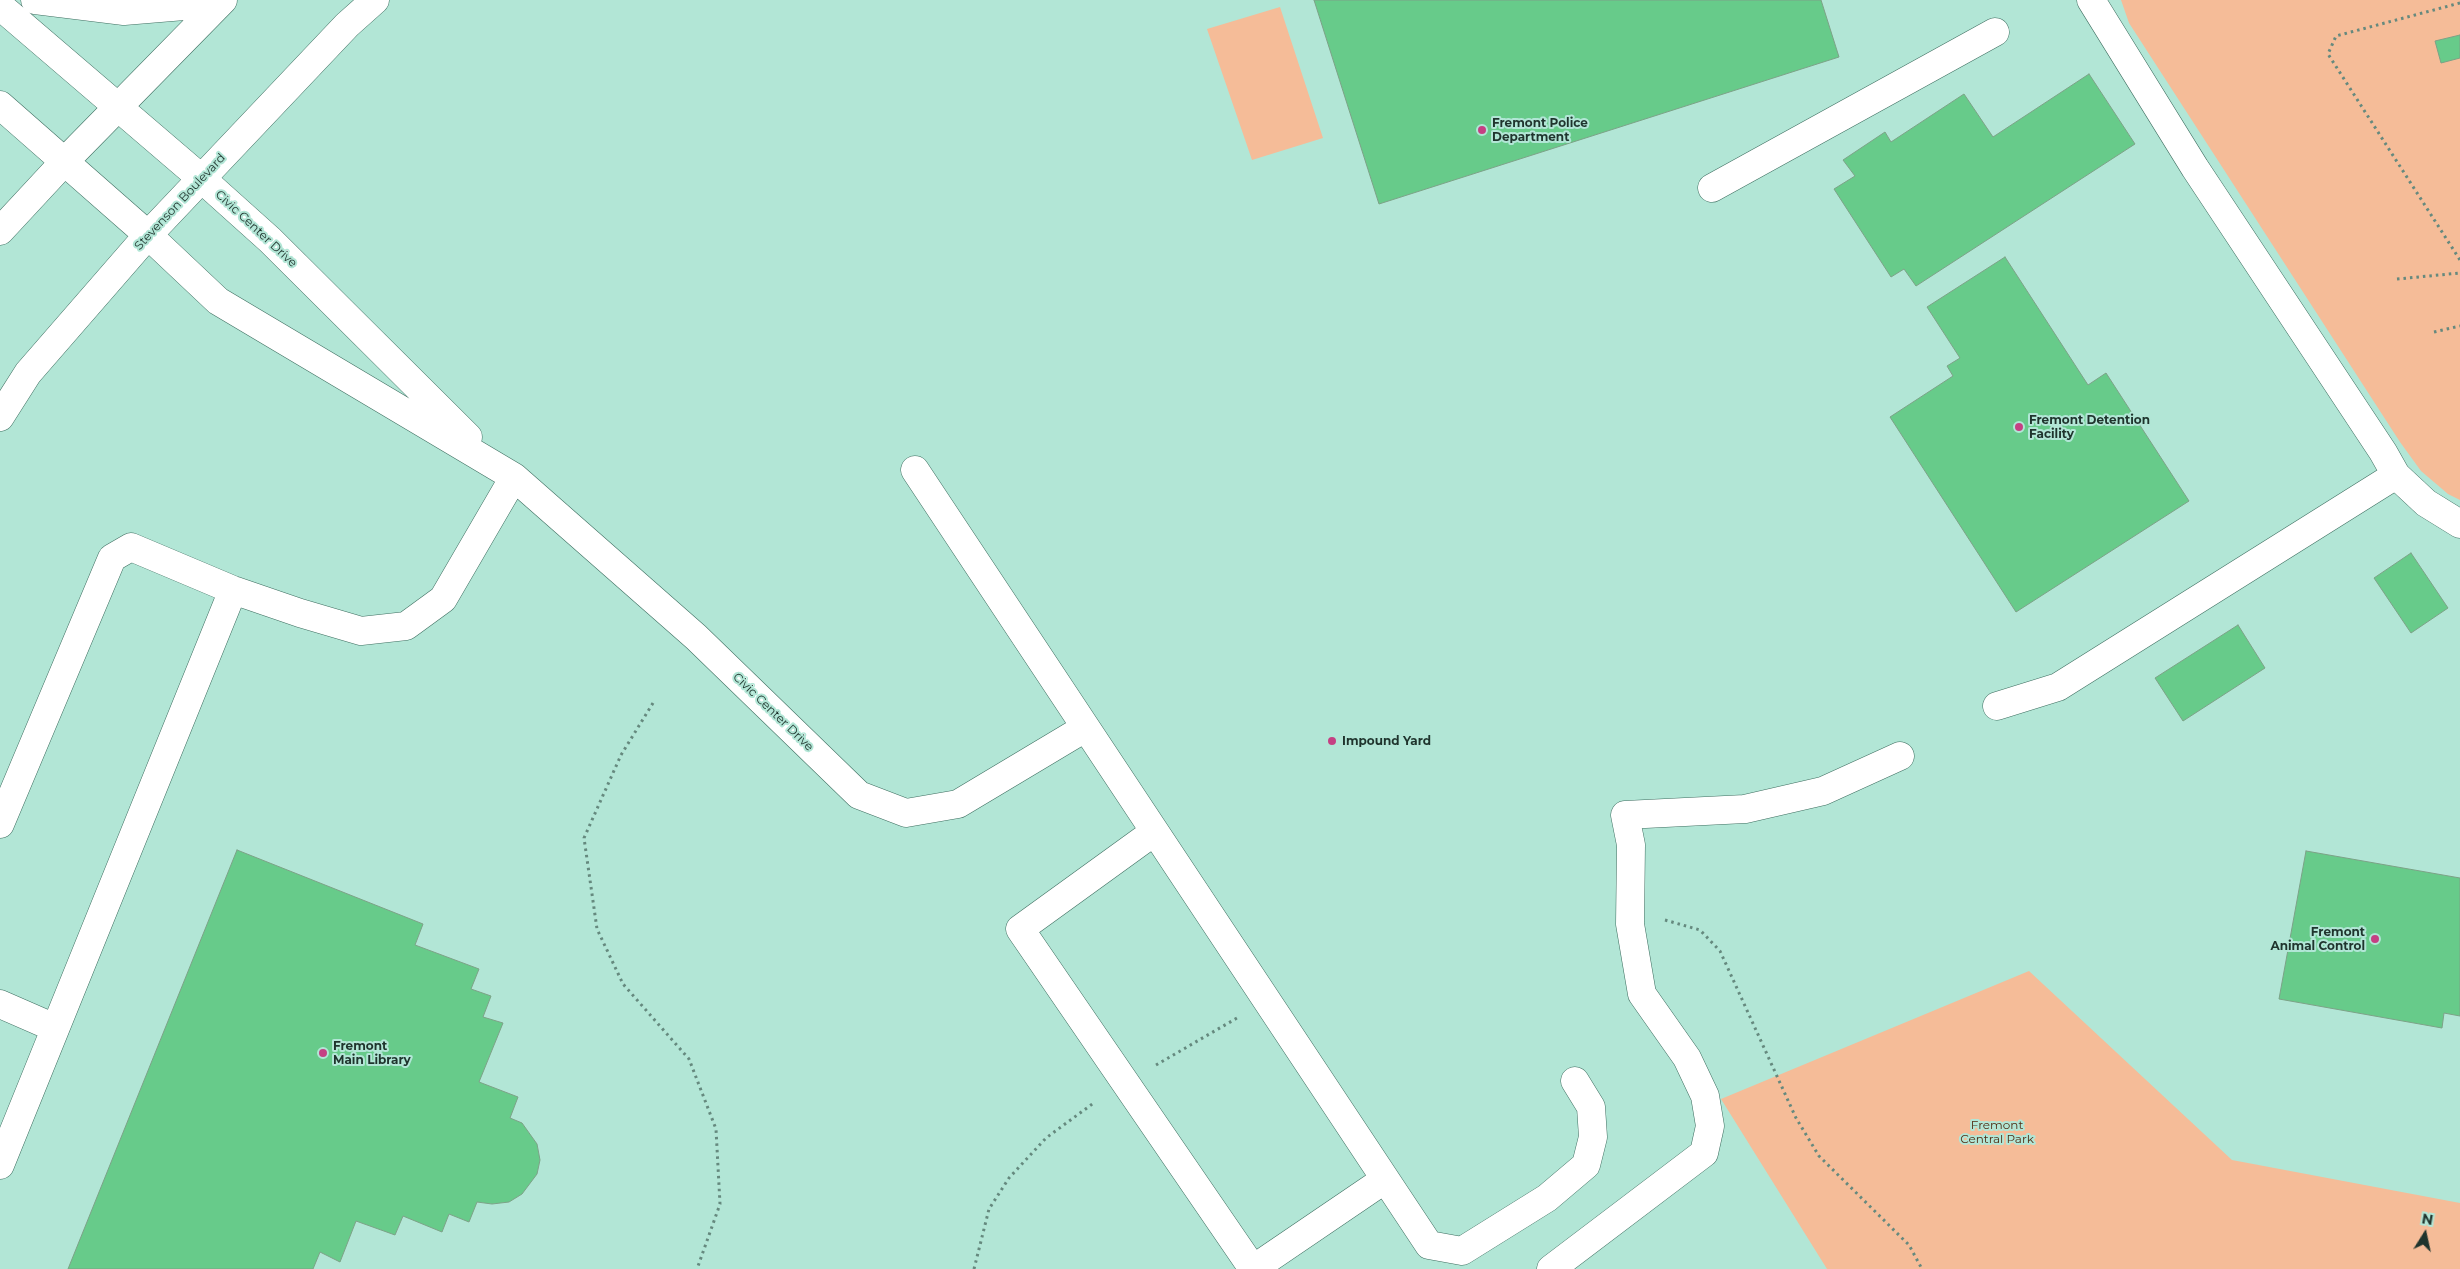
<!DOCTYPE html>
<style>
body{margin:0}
#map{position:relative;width:2460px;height:1269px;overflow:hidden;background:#b2e6d6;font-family:Montserrat,sans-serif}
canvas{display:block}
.north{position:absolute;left:2400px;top:1209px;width:50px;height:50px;-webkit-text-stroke:4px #b2e6d6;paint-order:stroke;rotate:10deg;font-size:14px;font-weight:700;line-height:20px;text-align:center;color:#1f342d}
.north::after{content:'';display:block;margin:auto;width:18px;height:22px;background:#1f342d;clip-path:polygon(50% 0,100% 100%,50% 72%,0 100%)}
</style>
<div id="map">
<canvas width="2460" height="1269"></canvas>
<div class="north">N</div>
</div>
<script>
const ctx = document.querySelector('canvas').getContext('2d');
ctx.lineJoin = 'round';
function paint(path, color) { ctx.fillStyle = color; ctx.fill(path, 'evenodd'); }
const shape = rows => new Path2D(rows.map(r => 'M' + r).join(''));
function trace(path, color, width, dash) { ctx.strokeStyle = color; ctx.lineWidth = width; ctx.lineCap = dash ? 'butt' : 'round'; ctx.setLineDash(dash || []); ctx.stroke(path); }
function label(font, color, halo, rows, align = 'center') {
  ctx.font = font + ' Montserrat,sans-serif'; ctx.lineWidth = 4; ctx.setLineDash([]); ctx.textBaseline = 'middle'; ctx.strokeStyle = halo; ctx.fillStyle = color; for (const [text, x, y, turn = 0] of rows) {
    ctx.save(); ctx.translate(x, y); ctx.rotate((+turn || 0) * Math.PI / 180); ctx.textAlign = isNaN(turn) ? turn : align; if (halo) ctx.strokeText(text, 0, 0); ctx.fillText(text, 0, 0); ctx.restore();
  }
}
paint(shape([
 [2121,0,2460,0,2460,500,2448,494,2421,471,2400,442,2129,23],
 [1280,7,1323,138,1252,160,1207,29],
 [2029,971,2232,1160,2460,1203,2460,1269,1827,1269,1721,1099]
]), '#f5bc98');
const building = shape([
 [1314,0,1821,0,1839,57,1379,204,1314,0],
 [2460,35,2460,58,2441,63,2435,41,2460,35],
 [2089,74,2135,144,1916,286,1904,269,1891,277,1834,189,1855,176,1843,160,1885,132,1891,142,1964,94,1993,137,2089,74],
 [2005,257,2088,385,2106,373,2189,501,2016,612,1890,417,1953,376,1947,366,1960,358,1927,307,2005,257],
 [2411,553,2448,608,2411,633,2374,578,2411,553],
 [2238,625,2265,668,2183,721,2155,678,2238,625],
 [237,850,423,924,415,945,479,969,471,989,491,996,483,1017,503,1023,479,1082,518,1097,510,1118,522,1123,537,1144,540,1160,537,1174,522,1194,509,1202,492,1204,477,1202,469,1222,449,1214,442,1232,403,1216,395,1235,356,1221,340,1262,320,1252,313,1269,68,1269,237,850],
 [2306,851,2460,878,2460,1016,2444,1013,2442,1028,2279,999,2306,851]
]);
paint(building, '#67cb8a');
trace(building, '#7ca287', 1);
const minor = shape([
 [2091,0,2195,168,2383,452,2396,475,2426,503,2460,524],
 [202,179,270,240,468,437],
 [1712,188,1995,32],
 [148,235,218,301,514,477,696,637,859,795,906,813,958,804,1085,728],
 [915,470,1429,1245,1462,1251,1547,1198,1586,1165,1593,1137,1591,1107,1575,1081],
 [1997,706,2058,687,2396,475],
 [0,824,112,558,131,547,233,590,300,613,361,631,406,626,443,599,514,477],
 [1154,832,1020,929,1253,1269,1384,1180],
 [0,1004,55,1028],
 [0,1165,233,590],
 [1551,1269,1704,1153,1710,1126,1705,1096,1687,1058,1642,994,1630,924,1631,845,1625,815,1745,809,1823,791,1900,756]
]);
const major = shape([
 [35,0,124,11,220,3],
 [0,6,202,179],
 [0,105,148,235],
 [0,231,65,161,223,0],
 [0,417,28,373,148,235,347,25,375,0]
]);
trace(minor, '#3e6e60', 29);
trace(major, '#3e6e60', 29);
trace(shape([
 [2460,3,2336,36,2328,54,2460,260],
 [2397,279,2460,273],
 [2434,332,2460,326],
 [653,703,621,755,584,838,597,929,623,984,689,1059,716,1129,720,1204,697,1269],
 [1665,920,1700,930,1720,951,1796,1118,1819,1156,1909,1245,1922,1269],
 [1156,1065,1237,1018],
 [974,1269,989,1209,1009,1178,1046,1138,1095,1102]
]), '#65897e', 3, [2.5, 4]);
trace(minor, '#fff', 28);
trace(major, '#fff', 28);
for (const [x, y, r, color] of [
 [1482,130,5,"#c54083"],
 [2019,427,5,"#c54083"],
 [1332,741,5,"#c54083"],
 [2375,939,5,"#c54083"],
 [323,1053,5,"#c54083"]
]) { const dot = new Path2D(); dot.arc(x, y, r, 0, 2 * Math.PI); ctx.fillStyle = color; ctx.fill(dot); trace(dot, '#b2e6d6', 2); }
label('bold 12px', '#1f342d', '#b2e6d6', [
 ["Fremont Police",1492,123],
 ["Department",1492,137],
 ["Fremont Detention",2029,420],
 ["Facility",2029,434],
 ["Impound Yard",1342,741],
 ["Fremont",2365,932,"right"],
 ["Animal Control",2365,946,"right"],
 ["Fremont",333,1046],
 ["Main Library",333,1060]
], 'left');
label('12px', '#1f342d', '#b2e6d6', [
 ["Stevenson Boulevard",180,202,-47],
 ["Civic Center Drive",256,229,43],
 ["Civic Center Drive",773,712,44]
]);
label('12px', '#512d14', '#b2e6d6', [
 ["Fremont",1997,1125],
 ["Central Park",1997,1139]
]);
</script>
